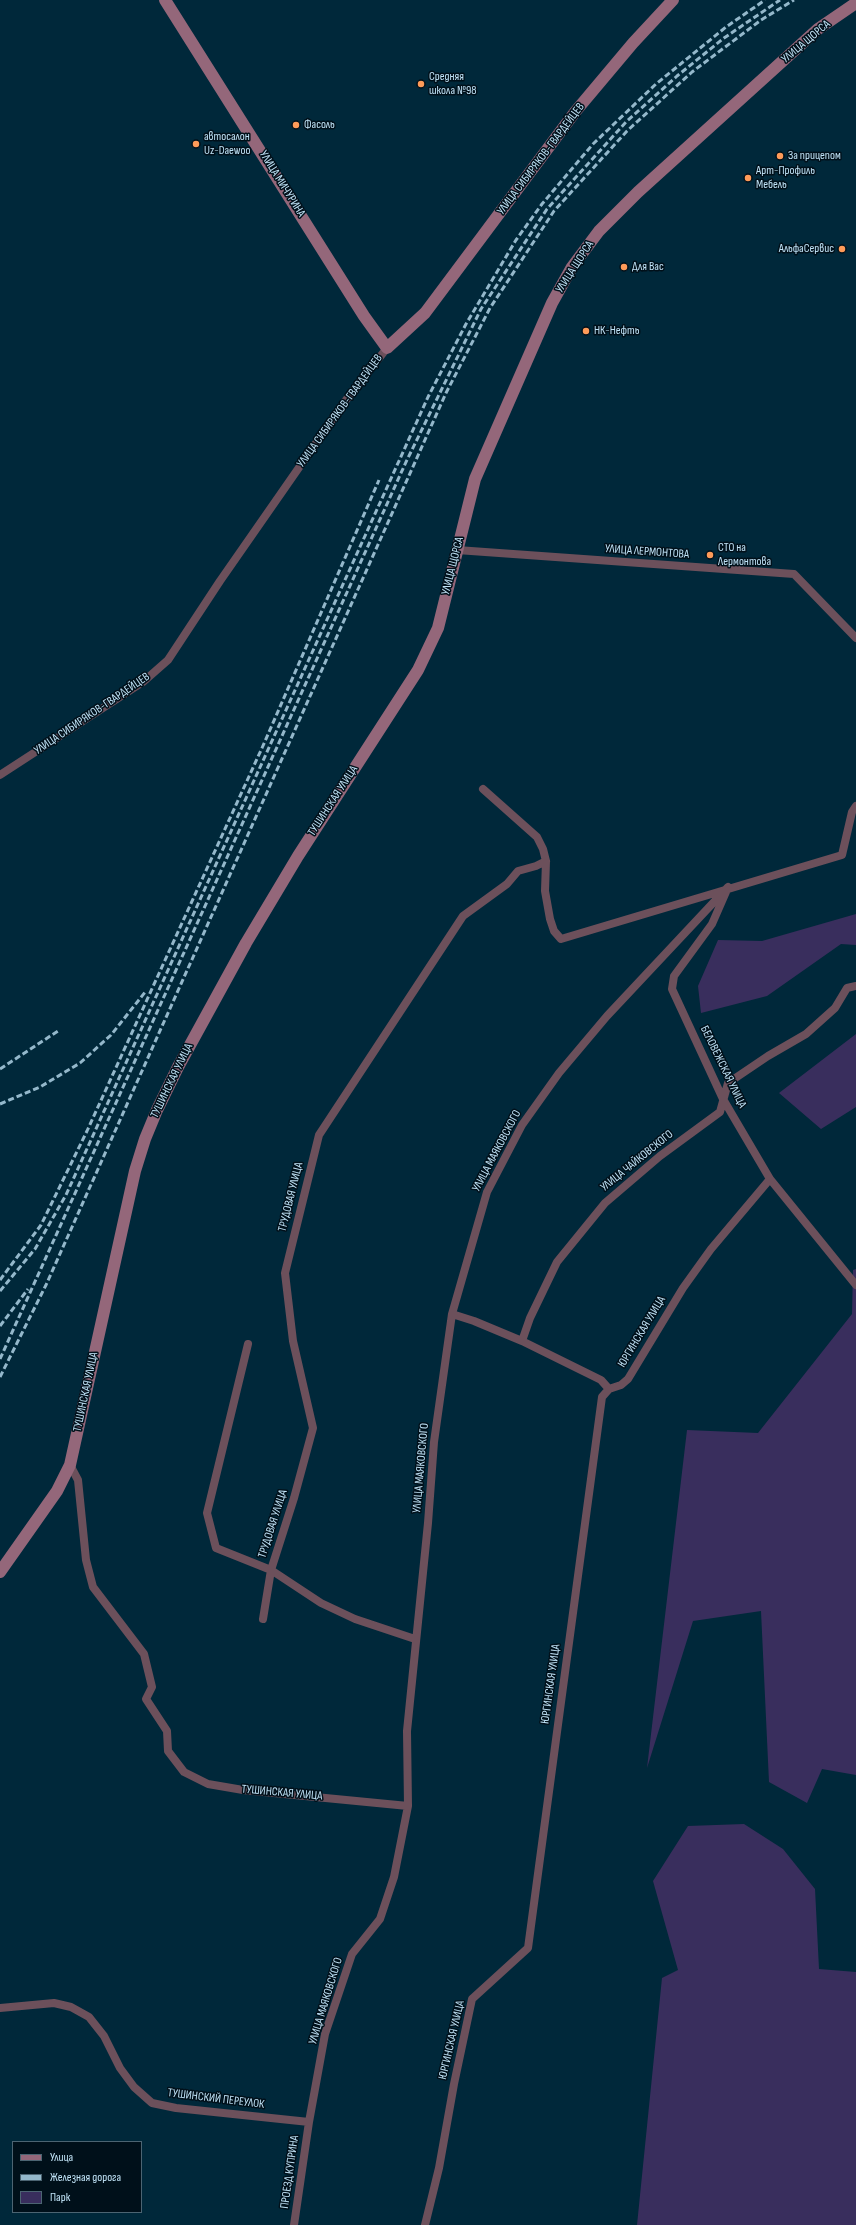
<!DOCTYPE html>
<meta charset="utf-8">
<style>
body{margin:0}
#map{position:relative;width:856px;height:2225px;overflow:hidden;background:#00283a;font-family:"Sofia Sans Condensed",sans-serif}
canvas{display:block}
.legend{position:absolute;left:12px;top:2141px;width:130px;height:72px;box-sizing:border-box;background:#00101a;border:1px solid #4c6472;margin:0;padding:5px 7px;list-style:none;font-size:12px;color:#bfe2f6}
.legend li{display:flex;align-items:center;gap:8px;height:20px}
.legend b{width:20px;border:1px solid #4c6472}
</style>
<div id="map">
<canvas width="856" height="2225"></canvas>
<ul class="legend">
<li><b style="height:5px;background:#94677a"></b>Улица</li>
<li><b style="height:5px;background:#94b8cb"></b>Железная дорога</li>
<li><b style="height:11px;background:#392e5d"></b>Парк</li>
</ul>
</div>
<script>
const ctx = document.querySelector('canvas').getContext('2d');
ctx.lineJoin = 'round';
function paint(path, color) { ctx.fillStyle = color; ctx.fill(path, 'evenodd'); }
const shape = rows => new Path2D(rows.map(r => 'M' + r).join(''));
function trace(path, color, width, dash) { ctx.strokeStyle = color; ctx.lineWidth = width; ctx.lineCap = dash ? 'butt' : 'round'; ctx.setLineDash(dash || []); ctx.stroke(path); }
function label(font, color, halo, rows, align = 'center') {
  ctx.font = font + ' "Sofia Sans Condensed",sans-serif'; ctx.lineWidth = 3; ctx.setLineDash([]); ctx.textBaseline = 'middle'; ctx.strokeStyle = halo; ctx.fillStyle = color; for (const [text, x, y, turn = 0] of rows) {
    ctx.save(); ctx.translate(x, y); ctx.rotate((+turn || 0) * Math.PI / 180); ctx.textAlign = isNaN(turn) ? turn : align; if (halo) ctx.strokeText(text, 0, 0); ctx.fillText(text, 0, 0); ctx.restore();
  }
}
paint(shape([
 [856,914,856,945,841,944,767,996,701,1013,698,986,718,940,762,941],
 [856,1034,856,1107,821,1129,779,1093],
 [856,1269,856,1775,822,1769,807,1803,769,1782,761,1611,693,1621,647,1768,687,1430,758,1433,852,1314,853,1270],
 [744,1824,783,1849,815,1889,819,1969,856,1972,856,2225,637,2225,662,1978,678,1970,653,1881,688,1826]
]), '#392e5d');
trace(shape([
 [457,550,794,574,856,638],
 [0,775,143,682,168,660,220,581,346,400,387,348],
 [483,789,537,837,543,849,546,861,545,891,550,919,554,931,561,939,842,855,852,812,856,806],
 [726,892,712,924,674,976,672,989,723,1099,770,1179,856,1285],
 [452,1314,474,1321,522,1341,530,1318,557,1262,605,1203,660,1156,720,1112,728,1083,768,1056,806,1034,835,1008,847,988,856,986],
 [522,1341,601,1380,609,1389],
 [248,1344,207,1513,216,1548,271,1570,321,1603,355,1619,415,1639],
 [70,1465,78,1480,86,1560,93,1587,144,1654,152,1687,146,1699,167,1731,168,1751,184,1772,208,1784,243,1790,408,1806],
 [263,1619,271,1570,294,1498,313,1428,293,1341,285,1273,319,1135,463,916,507,884,518,871,536,866,546,861],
 [0,2008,54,2003,71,2007,89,2017,104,2036,120,2068,134,2087,152,2103,176,2108,309,2122],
 [294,2225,309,2122,325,2034,352,1954,380,1919,394,1877,408,1806,407,1731,428,1523,434,1442,452,1314,487,1192,522,1125,559,1073,607,1016,728,887],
 [425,2225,439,2168,454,2084,472,1999,528,1948,602,1397,609,1389,621,1385,628,1379,683,1288,711,1249,770,1179]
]), '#6c505b', 8);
trace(shape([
 [165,0,364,316,387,348,425,313,575,112,633,43,673,0],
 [0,1572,57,1491,70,1465,135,1171,145,1139,157,1110,178,1067,246,943,298,856,418,670,438,628,475,479,552,303,572,267,599,231,638,192,818,29,856,3]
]), '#94677a', 12);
trace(shape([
 [0,1069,58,1031],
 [0,1104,40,1087,80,1063,111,1035,146,991],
 [0,1280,41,1225,87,1131,262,748,379,480],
 [0,1291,35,1249,66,1195,428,397,466,324,516,240,542,204,593,144,656,84,726,27,765,0],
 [0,1326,28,1289],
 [0,1359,406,462,481,309,547,209,626,122,677,76,724,38,780,0],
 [0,1377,46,1285,446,393,490,308,554,211,627,131,692,72,761,20,794,0]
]), '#94b8cb', 3, [6, 3]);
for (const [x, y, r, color] of [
 [421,84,4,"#fe9b59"],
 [296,125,4,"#fe9b59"],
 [196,144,4,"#fe9b59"],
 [780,156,4,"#fe9b59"],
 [748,178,4,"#fe9b59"],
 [842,249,4,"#fe9b59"],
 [624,267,4,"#fe9b59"],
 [586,331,4,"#fe9b59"],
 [710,555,4,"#fe9b59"]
]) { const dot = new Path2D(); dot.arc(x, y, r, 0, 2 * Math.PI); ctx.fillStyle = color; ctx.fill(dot); trace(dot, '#00101a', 1.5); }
label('12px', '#bfe2f6', '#00101a', [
 ["УЛИЦА ЩОРСА",806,42,-40],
 ["УЛИЦА СИБИРЯКОВ-ГВАРДЕЙЦЕВ",541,159,-53],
 ["УЛИЦА МИЧУРИНА",282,184,58],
 ["УЛИЦА ЩОРСА",575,267,-57],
 ["УЛИЦА СИБИРЯКОВ-ГВАРДЕЙЦЕВ",340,411,-54],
 ["УЛИЦА ЛЕРМОНТОВА",647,552,4],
 ["УЛИЦА ЩОРСА",453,566,-76],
 ["УЛИЦА СИБИРЯКОВ-ГВАРДЕЙЦЕВ",92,714,-34],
 ["ТУШИНСКАЯ УЛИЦА",333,801,-57],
 ["БЕЛОВЕЖСКАЯ УЛИЦА",723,1067,64],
 ["ТУШИНСКАЯ УЛИЦА",172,1081,-64],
 ["УЛИЦА МАЯКОВСКОГО",497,1151,-62],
 ["УЛИЦА ЧАЙКОВСКОГО",637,1161,-39],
 ["ТРУДОВАЯ УЛИЦА",291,1197,-76],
 ["ЮРГИНСКАЯ УЛИЦА",642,1332,-59],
 ["ТУШИНСКАЯ УЛИЦА",86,1392,-78],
 ["УЛИЦА МАЯКОВСКОГО",421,1468,-85],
 ["ТРУДОВАЯ УЛИЦА",273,1524,-72],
 ["ЮРГИНСКАЯ УЛИЦА",551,1684,-82],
 ["ТУШИНСКАЯ УЛИЦА",282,1793,5],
 ["УЛИЦА МАЯКОВСКОГО",326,2001,-73],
 ["ЮРГИНСКАЯ УЛИЦА",452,2040,-77],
 ["ТУШИНСКИЙ ПЕРЕУЛОК",216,2099,7],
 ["ПРОЕЗД КУПРИНА",290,2172,-82]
]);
label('12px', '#bfe2f6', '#00101a', [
 ["Средняя",429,77],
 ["школа №98",429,91],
 ["Фасоль",304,125],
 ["автосалон",204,137],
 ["Uz-Daewoo",204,151],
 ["За прицепом",788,156],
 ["Арт-Профиль",756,171],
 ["Мебель",756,185],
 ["АльфаСервис",834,249,"right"],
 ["Для Вас",632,267],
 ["НК-Нефть",594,331],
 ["СТО на",718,548],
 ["Лермонтова",718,562]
], 'left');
</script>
